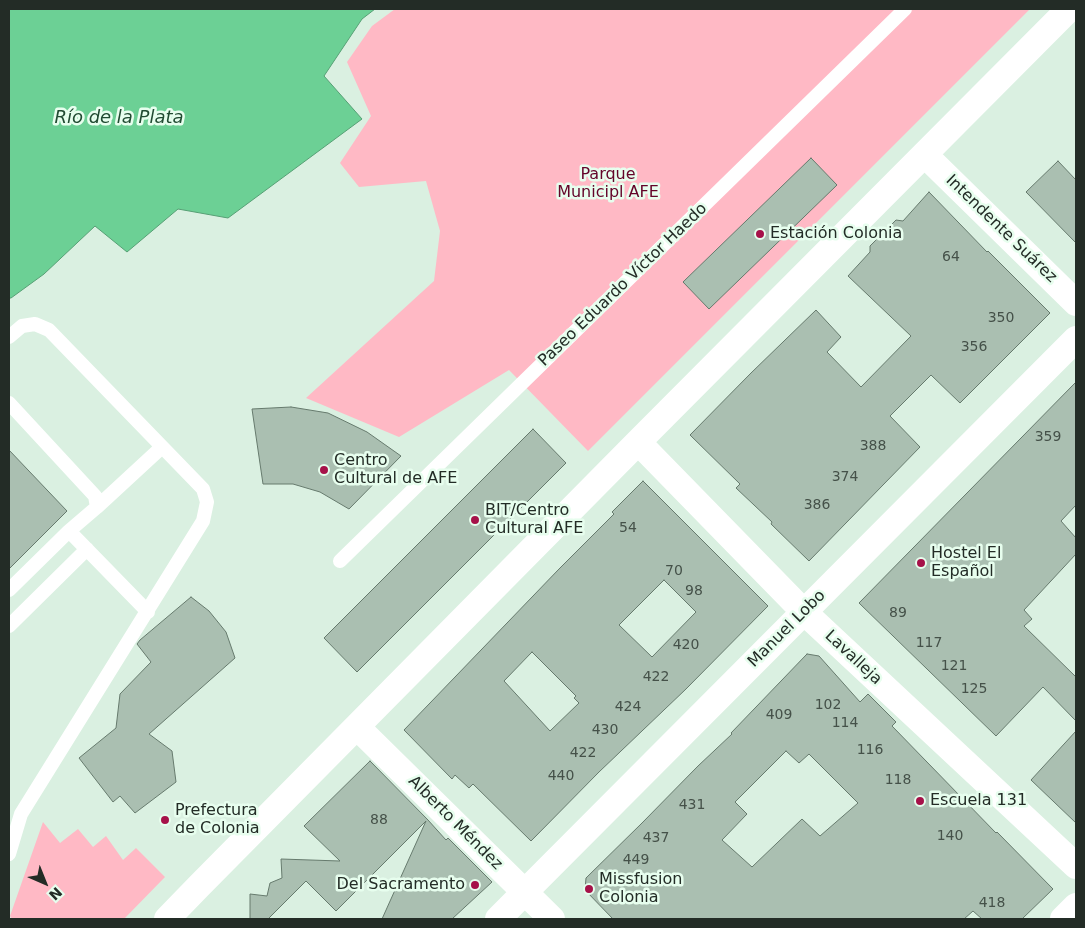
<!DOCTYPE html>
<meta charset="utf-8">
<style>
body{margin:0}
#map{position:relative;width:1085px;height:928px;overflow:hidden;background:#daf0e1;font-family:"DejaVu Sans",sans-serif}
canvas{display:block}
.frame{position:absolute;inset:0;border:10px solid #232c26;pointer-events:none}
.north{position:absolute;left:20px;top:858px;width:50px;height:50px;-webkit-text-stroke:4px #e7feee;paint-order:stroke;rotate:136deg;font-size:14px;font-weight:700;line-height:20px;text-align:center;color:#232c26}
.north::after{content:'';display:block;margin:auto;width:18px;height:22px;background:#232c26;clip-path:polygon(50% 0,100% 100%,50% 72%,0 100%)}
</style>
<div id="map">
<canvas width="1085" height="928"></canvas>
<div class="frame"></div>
<div class="north">N</div>
</div>
<script>
const ctx = document.querySelector('canvas').getContext('2d');
ctx.lineJoin = 'round';
function paint(path, color) { ctx.fillStyle = color; ctx.fill(path, 'evenodd'); }
const shape = rows => new Path2D(rows.map(r => 'M' + r).join(''));
function trace(path, color, width, dash) { ctx.strokeStyle = color; ctx.lineWidth = width; ctx.lineCap = dash ? 'butt' : 'round'; ctx.setLineDash(dash || []); ctx.stroke(path); }
function label(font, color, halo, rows, align = 'center') {
  ctx.font = font + ' "DejaVu Sans",sans-serif'; ctx.lineWidth = 5; ctx.setLineDash([]); ctx.textBaseline = 'middle'; ctx.strokeStyle = halo; ctx.fillStyle = color; for (const [text, x, y, turn = 0] of rows) {
    ctx.save(); ctx.translate(x, y); ctx.rotate((+turn || 0) * Math.PI / 180); ctx.textAlign = isNaN(turn) ? turn : align; if (halo) ctx.strokeText(text, 0, 0); ctx.fillText(text, 0, 0); ctx.restore();
  }
}
paint(shape([
 [395,9,1030,9,588,451,509,370,399,437,306,398,434,281,440,231,426,181,359,187,340,163,371,116,347,62,372,26],
 [43,822,60,843,78,829,93,847,106,836,123,860,136,848,165,877,124,919,12,919,10,916]
]), '#ffb9c5');
const water = shape([
 [9,9,375,9,362,19,324,76,362,119,228,218,178,209,127,252,95,226,44,274,11,298,9,298,9,9]
]);
paint(water, '#6cd095');
trace(water, '#569f74', 1);
const building = shape([
 [811,158,837,185,709,309,683,282,811,158],
 [1058,161,1076,180,1076,243,1026,192,1058,161],
 [929,192,987,252,988,251,1050,313,960,403,931,375,890,416,920,447,809,561,771,524,772,522,736,488,740,484,690,435,751,373,816,310,841,337,827,352,861,387,911,336,848,276,870,252,870,246,896,220,903,221,929,192],
 [1076,382,1076,505,1061,521,1076,538,1076,554,1024,610,1032,619,1024,626,1076,677,1076,721,1043,687,996,736,859,603,1076,382],
 [291,407,328,413,367,432,401,456,349,509,320,492,293,484,263,484,252,409,291,407],
 [533,429,566,463,357,672,324,638,533,429],
 [9,450,67,511,9,569,9,450],
 [643,481,768,606,686,689,599,772,531,841,473,784,469,788,455,775,452,779,404,730,559,569,614,514,612,512,643,481],
 [664,580,696,612,652,657,619,625,664,580],
 [532,652,576,696,574,698,579,703,550,731,504,681,532,652],
 [191,597,209,611,226,632,235,658,149,734,172,751,176,782,135,813,120,796,113,802,79,758,116,728,120,694,151,662,137,644,140,640,191,597],
 [807,654,819,656,860,702,868,694,896,722,892,726,996,833,997,832,1053,889,1022,919,982,919,973,911,964,919,613,919,585,890,586,878,642,823,698,766,732,734,731,733,807,654],
 [786,751,799,763,809,754,858,803,820,836,802,819,752,867,722,840,747,814,735,802,786,751],
 [1076,731,1076,823,1031,780,1076,731],
 [370,761,428,820,446,840,448,838,492,882,452,919,382,919,426,821,336,911,306,881,268,919,250,919,250,894,267,896,270,883,282,878,281,859,340,861,304,826,370,761]
]);
paint(building, '#aabfb1');
trace(building, '#667a6d', 1);
trace(shape([
 [9,337,22,326,35,324,49,330,203,489,207,502,203,521,21,814,9,854],
 [9,403,95,496,97,507,69,531],
 [97,507,162,447],
 [340,561,905,9],
 [9,590,69,531,148,612],
 [9,626,87,549]
]), '#fff', 14);
trace(shape([
 [925,155,1076,303],
 [638,442,804,612,1076,866],
 [357,727,552,919],
 [167,919,199,886,638,442,1069,9],
 [498,919,1076,339],
 [1063,919,1076,906]
]), '#fff', 26);
for (const [x, y, r, color] of [
 [760,234,5,"#a61149"],
 [324,470,5,"#a61149"],
 [475,520,5,"#a61149"],
 [921,563,5,"#a61149"],
 [920,801,5,"#a61149"],
 [165,820,5,"#a61149"],
 [475,885,5,"#a61149"],
 [589,889,5,"#a61149"]
]) { const dot = new Path2D(); dot.arc(x, y, r, 0, 2 * Math.PI); ctx.fillStyle = color; ctx.fill(dot); trace(dot, '#e7feee', 2); }
label('14px', '#455149', null, [
 ["64",951,257],
 ["350",1001,318],
 ["356",974,347],
 ["359",1048,437],
 ["388",873,446],
 ["374",845,477],
 ["386",817,505],
 ["54",628,528],
 ["70",674,571],
 ["98",694,591],
 ["89",898,613],
 ["117",929,643],
 ["420",686,645],
 ["121",954,666],
 ["422",656,677],
 ["125",974,689],
 ["102",828,705],
 ["424",628,707],
 ["409",779,715],
 ["114",845,723],
 ["430",605,730],
 ["116",870,750],
 ["422",583,753],
 ["440",561,776],
 ["118",898,780],
 ["431",692,805],
 ["88",379,820],
 ["140",950,836],
 ["437",656,838],
 ["449",636,860],
 ["418",992,903]
]);
label('16px', '#640429', '#e7feee', [
 ["Parque",608,175],
 ["Municipl AFE",608,193]
]);
label('16px', '#232c26', '#e7feee', [
 ["Intendente Suárez",1001,229,44],
 ["Paseo Eduardo Víctor Haedo",623,285,-44],
 ["Manuel Lobo",787,629,-45],
 ["Lavalleja",853,658,43],
 ["Alberto Méndez",455,823,45]
]);
label('16px', '#232c26', '#e7feee', [
 ["Estación Colonia",770,234],
 ["Centro",334,461],
 ["Cultural de AFE",334,479],
 ["BIT/Centro",485,511],
 ["Cultural AFE",485,529],
 ["Hostel El",931,554],
 ["Español",931,572],
 ["Escuela 131",930,801],
 ["Prefectura",175,811],
 ["de Colonia",175,829],
 ["Missfusion",599,880],
 ["Colonia",599,898],
 ["Del Sacramento",465,885,"right"]
], 'left');
label('italic 18px', '#214b32', '#e7feee', [
 ["Río de la Plata",119,118]
]);
</script>
